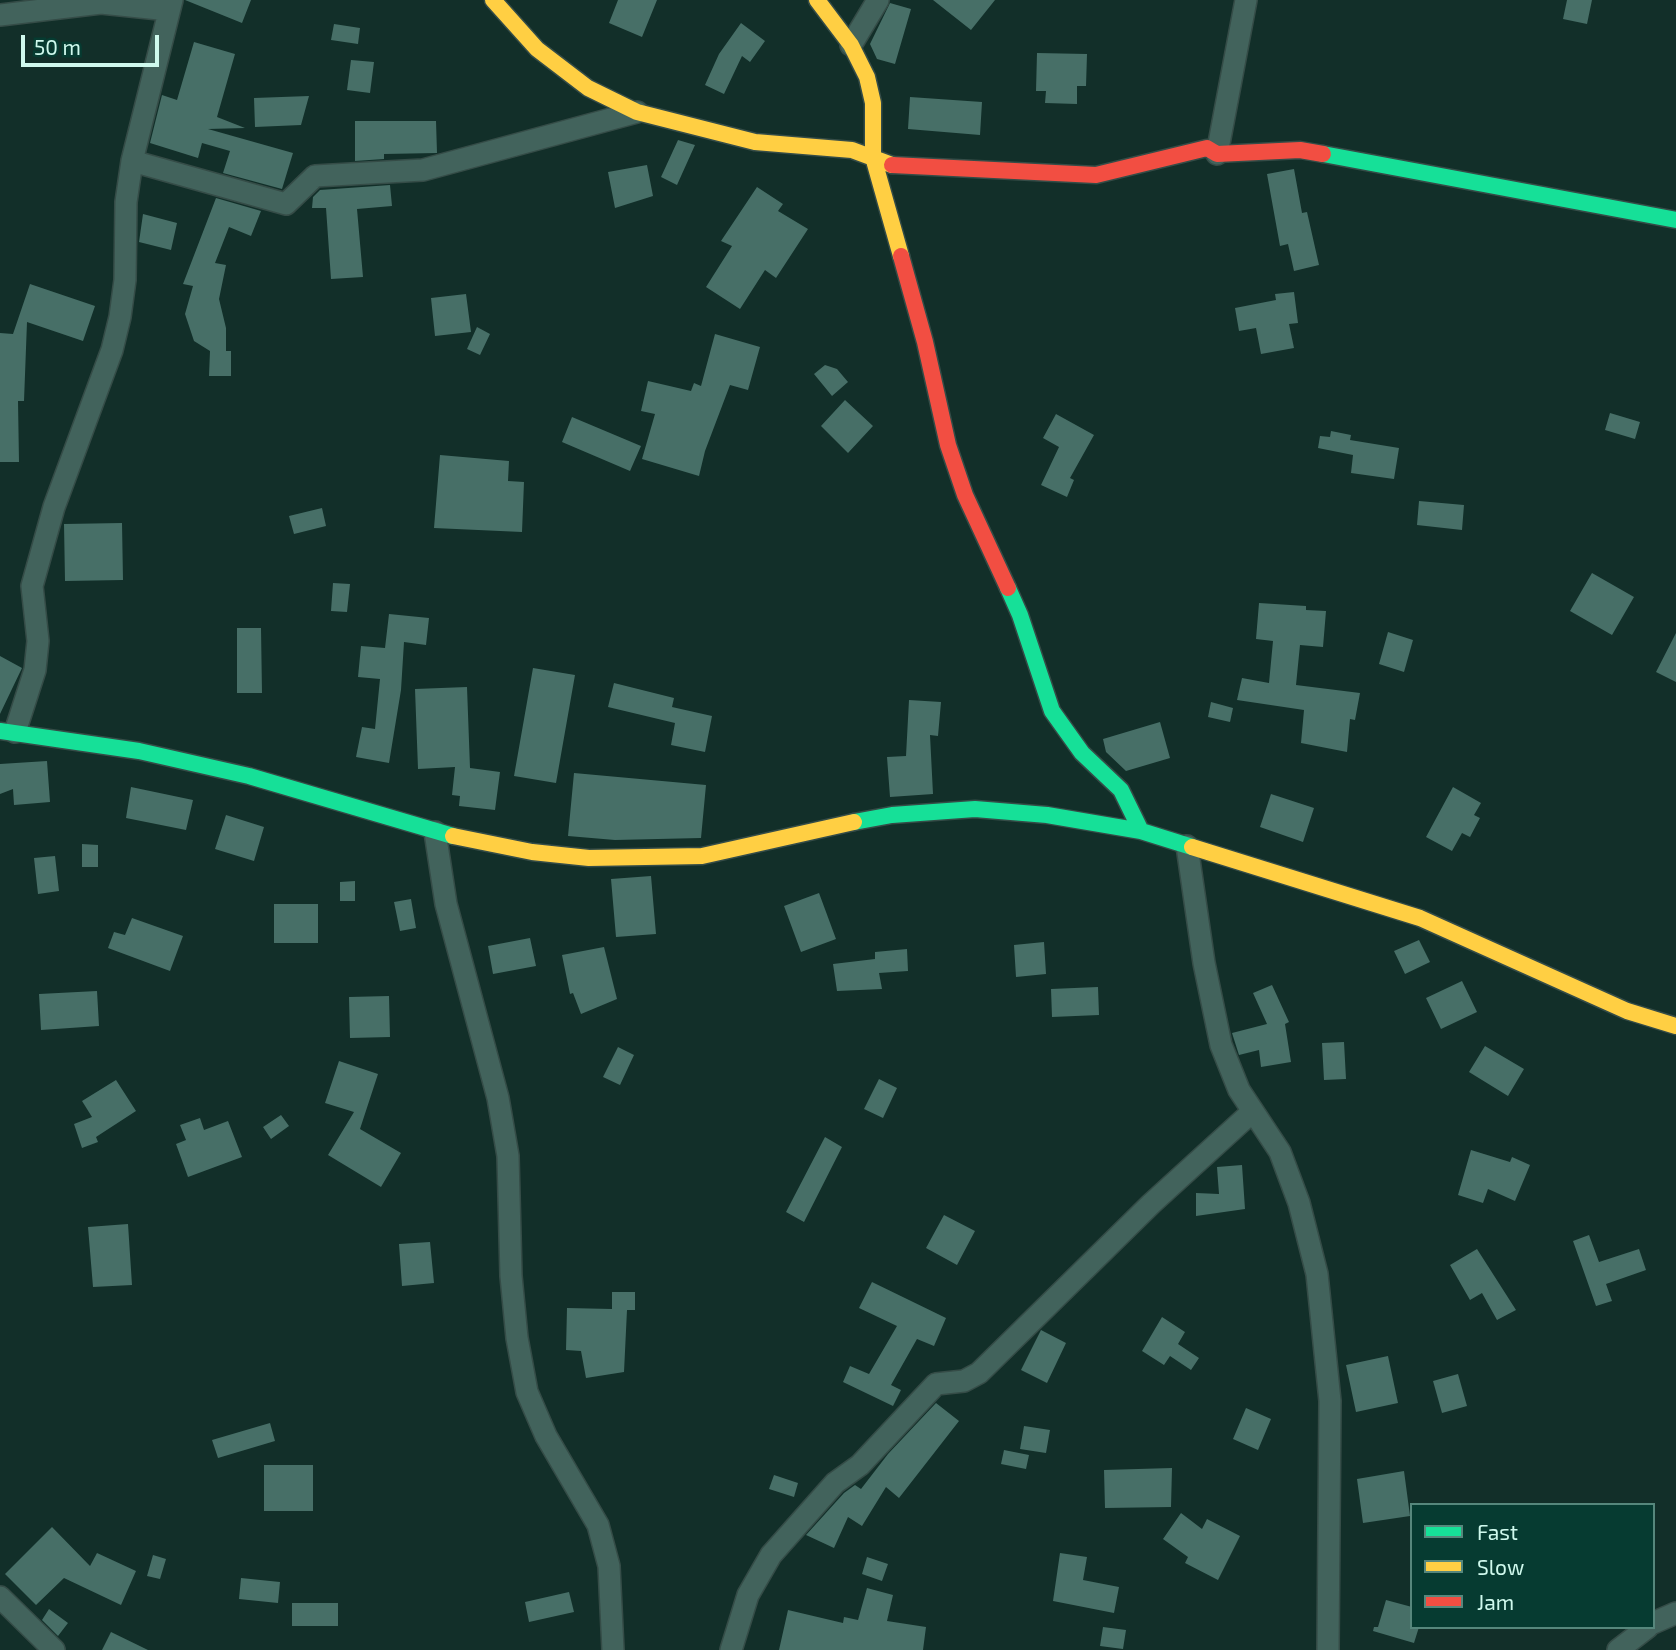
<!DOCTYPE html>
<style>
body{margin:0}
#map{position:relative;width:1676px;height:1650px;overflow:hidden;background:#122f29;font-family:"Exo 2",sans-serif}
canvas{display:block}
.legend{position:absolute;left:1410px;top:1503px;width:245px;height:126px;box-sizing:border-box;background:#063b31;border:2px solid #56877c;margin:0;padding:9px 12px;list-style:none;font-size:21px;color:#cff9ed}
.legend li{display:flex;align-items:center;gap:14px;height:35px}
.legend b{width:35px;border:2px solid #56877c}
.scale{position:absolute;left:21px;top:35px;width:138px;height:32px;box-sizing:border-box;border:4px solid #cff9ed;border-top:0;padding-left:9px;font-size:21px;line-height:24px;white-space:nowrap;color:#cff9ed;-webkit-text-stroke:5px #063b31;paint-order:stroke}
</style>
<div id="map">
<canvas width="1676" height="1650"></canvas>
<ul class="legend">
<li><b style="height:9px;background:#16e098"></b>Fast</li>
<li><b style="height:9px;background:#ffcf43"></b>Slow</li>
<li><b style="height:9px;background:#f24e42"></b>Jam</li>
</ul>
<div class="scale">50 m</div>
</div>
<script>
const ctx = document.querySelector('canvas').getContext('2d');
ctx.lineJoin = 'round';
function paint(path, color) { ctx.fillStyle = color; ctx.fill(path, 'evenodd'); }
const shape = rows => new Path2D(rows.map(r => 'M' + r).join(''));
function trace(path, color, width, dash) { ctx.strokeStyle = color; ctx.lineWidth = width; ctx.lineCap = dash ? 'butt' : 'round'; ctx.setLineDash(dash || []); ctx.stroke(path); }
paint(shape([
 [185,0,251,0,242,23],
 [618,0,657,0,642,37,609,23],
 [933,0,995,0,971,30],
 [1567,0,1592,0,1587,24,1563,19],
 [890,3,911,9,895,64,877,59,870,44],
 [741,23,765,41,750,62,742,56,724,94,705,85,719,54],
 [334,24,360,28,358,44,331,40],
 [194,42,235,54,217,117,245,128,208,129,293,153,282,189,223,173,230,151,202,143,198,158,150,143,162,95,177,100],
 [1037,53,1087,54,1086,86,1077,86,1077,104,1045,103,1046,91,1036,91],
 [351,60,374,62,370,93,347,90],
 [309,96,301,125,255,127,254,98],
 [910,97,982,102,980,135,908,129],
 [355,121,436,121,437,153,384,154,384,159,355,161],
 [678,140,695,145,677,185,661,177],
 [647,165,653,196,615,208,608,172],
 [1294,169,1302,213,1307,212,1319,265,1294,271,1288,244,1280,246,1267,174],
 [390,185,392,206,357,209,363,277,331,279,326,208,312,208,313,197,320,190],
 [757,187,783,204,778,211,808,229,776,278,765,270,740,309,706,287,732,246,721,241],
 [216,198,261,211,251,236,229,227,215,263,226,265,219,299,226,328,226,351,231,351,231,376,209,376,210,351,194,341,185,314,193,286,183,284],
 [143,214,177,223,171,250,139,242],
 [30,284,95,306,83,341,27,322,24,401,18,401,19,462,0,462,0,333,13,334],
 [1294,292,1298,323,1289,324,1294,348,1261,354,1256,328,1239,331,1235,308,1276,300,1275,294],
 [466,294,471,332,435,336,431,298],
 [477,327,490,334,480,355,467,349],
 [715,334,760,347,748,390,730,385,705,451,699,476,642,459,655,414,641,411,648,381,691,391,694,383,701,386],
 [825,365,837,369,848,382,832,396,814,374],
 [845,400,873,426,848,453,821,426],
 [1610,413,1640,422,1635,439,1605,430],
 [1056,414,1094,435,1070,478,1074,480,1067,497,1041,485,1059,447,1043,438],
 [572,417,641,446,630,471,562,442],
 [1331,431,1351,435,1350,440,1399,448,1394,479,1351,473,1353,455,1318,448,1320,436,1330,437],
 [440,455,509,461,508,481,524,482,522,532,434,528],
 [1419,501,1464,505,1462,530,1417,525],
 [322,508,326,526,294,534,289,516],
 [122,523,123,580,65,581,64,524],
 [1592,573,1634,597,1612,635,1570,611],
 [333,583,350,584,347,612,331,611],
 [1259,603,1306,606,1306,610,1326,611,1323,647,1300,645,1296,685,1360,693,1355,720,1350,719,1347,752,1301,743,1304,710,1237,700,1242,678,1269,683,1273,641,1256,639],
 [389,614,429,618,426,645,404,642,401,690,389,763,356,757,362,727,375,729,380,679,358,677,361,646,385,648],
 [237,628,261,628,262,693,237,693],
 [1388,632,1413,640,1404,672,1379,664],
 [1676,633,1676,682,1656,672],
 [0,656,22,668,0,714],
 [533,668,575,675,556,783,514,776],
 [614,683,674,698,672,707,712,716,705,752,671,745,675,723,608,707],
 [467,687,470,768,500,772,495,810,459,806,460,796,452,795,455,767,418,769,415,689],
 [909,700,941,702,938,736,930,735,933,794,890,797,887,757,906,756],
 [1211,702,1233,708,1230,722,1208,717],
 [1160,722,1170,758,1126,771,1106,752,1103,739],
 [47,761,50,802,14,805,13,789,0,794,0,764],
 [574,773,706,785,701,838,615,840,568,836],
 [131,787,193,800,186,830,126,818],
 [1453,787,1481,803,1474,815,1480,818,1470,837,1462,833,1452,851,1426,837],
 [1271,794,1314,808,1303,842,1260,827],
 [226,815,264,827,254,861,215,849],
 [82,844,98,845,98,867,82,867],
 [55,856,59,891,38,894,34,858],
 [651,876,656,934,616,937,611,879],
 [355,881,355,901,340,901,340,882],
 [819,893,836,939,801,952,784,906],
 [411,899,416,928,400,931,394,902],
 [274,904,318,904,318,943,274,943],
 [132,918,183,936,170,971,108,948,114,932,125,935],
 [530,938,536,966,493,974,488,946],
 [1419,940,1430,962,1405,974,1394,951],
 [1044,942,1046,974,1016,977,1014,945],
 [604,947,617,999,581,1014,573,993,570,994,562,955],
 [907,949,908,971,879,973,882,989,837,991,833,964,875,959,875,952],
 [1462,981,1477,1012,1441,1029,1426,998],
 [1272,985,1289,1022,1285,1024,1291,1062,1261,1067,1259,1050,1239,1055,1232,1033,1267,1024,1253,993],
 [1098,987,1099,1015,1052,1017,1051,989],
 [97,991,99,1026,41,1030,39,994],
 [389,996,390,1037,350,1038,349,997],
 [1344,1042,1346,1079,1324,1080,1322,1043],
 [1485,1046,1524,1069,1508,1096,1469,1072],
 [618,1047,634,1055,620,1085,603,1077],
 [339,1061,378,1074,360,1129,401,1153,381,1187,328,1155,354,1112,325,1103],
 [879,1079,897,1088,883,1118,864,1109],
 [116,1080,136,1111,96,1137,98,1142,82,1148,74,1124,92,1117,82,1101],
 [281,1115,289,1126,271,1139,263,1127],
 [200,1118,204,1130,228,1121,242,1157,188,1177,176,1144,186,1140,180,1125],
 [825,1137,842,1147,804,1222,786,1212],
 [1471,1150,1510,1162,1512,1157,1530,1165,1515,1201,1488,1189,1483,1203,1458,1195],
 [1242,1165,1245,1209,1196,1216,1196,1193,1219,1194,1217,1167],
 [944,1215,975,1231,957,1265,926,1248],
 [128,1224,132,1285,93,1287,88,1227],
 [1589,1235,1599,1262,1639,1249,1646,1270,1606,1284,1612,1301,1596,1306,1573,1241],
 [430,1242,434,1283,402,1286,399,1244],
 [1477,1249,1516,1310,1497,1320,1482,1293,1470,1300,1450,1265],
 [872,1282,946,1318,934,1346,917,1339,891,1385,901,1390,893,1406,843,1382,850,1366,869,1374,897,1326,859,1308],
 [612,1292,635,1292,635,1310,627,1310,624,1372,586,1378,581,1351,566,1350,567,1308,612,1309],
 [1162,1317,1185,1332,1178,1344,1199,1358,1191,1370,1170,1356,1164,1365,1142,1351],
 [1041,1330,1066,1343,1047,1383,1021,1370],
 [1388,1356,1398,1403,1356,1412,1346,1365],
 [1458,1374,1467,1406,1442,1413,1433,1381],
 [936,1403,959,1421,899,1498,886,1487,862,1526,848,1517,834,1548,806,1535,844,1493,855,1485,861,1489,888,1454],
 [1246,1408,1271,1419,1258,1450,1233,1439],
 [270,1423,275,1441,218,1458,212,1440],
 [1024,1426,1050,1430,1046,1453,1020,1449],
 [1004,1450,1029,1455,1026,1469,1001,1464],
 [264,1465,313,1465,313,1511,264,1511],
 [1172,1468,1171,1507,1105,1508,1104,1470],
 [1404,1471,1410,1516,1363,1523,1357,1479],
 [774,1475,798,1483,794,1497,769,1489],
 [1181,1513,1202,1529,1207,1519,1240,1536,1218,1580,1185,1563,1188,1557,1163,1539],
 [52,1527,90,1566,97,1553,136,1571,121,1605,64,1578,36,1605,5,1574],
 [1060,1553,1087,1557,1083,1580,1119,1587,1114,1613,1053,1601],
 [153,1555,166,1559,160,1579,147,1576],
 [867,1557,888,1564,882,1581,862,1574],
 [241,1578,280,1582,278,1603,239,1599],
 [867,1588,893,1595,887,1621,926,1627,923,1650,779,1650,788,1610,843,1623,844,1617,858,1620],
 [569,1592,574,1612,529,1622,525,1602],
 [1386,1600,1412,1607,1412,1627,1419,1627,1414,1643,1373,1631,1374,1627,1378,1627],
 [292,1603,338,1603,338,1626,292,1626],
 [49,1609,68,1623,58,1636,42,1620],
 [1103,1627,1126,1630,1123,1649,1100,1646],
 [111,1632,148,1650,102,1650]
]), '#476f67');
const street = shape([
 [0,15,101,3,169,10],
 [851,45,878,0],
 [1217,154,1246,0],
 [132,161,286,204,315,176,423,170,637,112],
 [15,732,35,670,38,641,32,586,54,507,112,350,120,317,125,280,126,202,132,161,172,0],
 [435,832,446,904,498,1098,508,1156,511,1276,517,1338,527,1392,546,1436,598,1525,609,1566,613,1650],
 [1187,846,1204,963,1221,1045,1239,1090,1280,1152,1299,1203,1317,1274,1330,1401,1328,1650],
 [0,1597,54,1650],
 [1653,1623,1676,1613],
 [731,1650,748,1595,771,1555,835,1483,860,1465,936,1384,964,1381,979,1373,1151,1204,1252,1112],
 [1618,1650,1648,1627]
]);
const fast = shape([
 [1323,154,1676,220],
 [1008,588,1020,615,1052,711,1082,753,1121,790,1141,831],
 [0,731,139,751,249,776,453,836],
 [854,822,892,815,975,809,1047,815,1141,831,1192,847]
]);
const slow = shape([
 [493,0,537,49,588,88,637,112,755,142,852,150,892,165],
 [817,0,851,45,867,77,873,103,873,157,901,256],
 [453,836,532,852,589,858,702,856,854,822],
 [1192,847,1420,918,1627,1011,1676,1026]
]);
const jam = shape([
 [892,165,1096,175,1207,148,1217,154,1300,150,1323,154],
 [901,256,925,342,948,445,965,495,1008,588]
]);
trace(street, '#354c47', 24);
trace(fast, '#354c47', 19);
trace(slow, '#354c47', 19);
trace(jam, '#354c47', 19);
trace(street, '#42635c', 21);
trace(fast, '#16e098', 16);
trace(slow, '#ffcf43', 16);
trace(jam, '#f24e42', 16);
</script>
